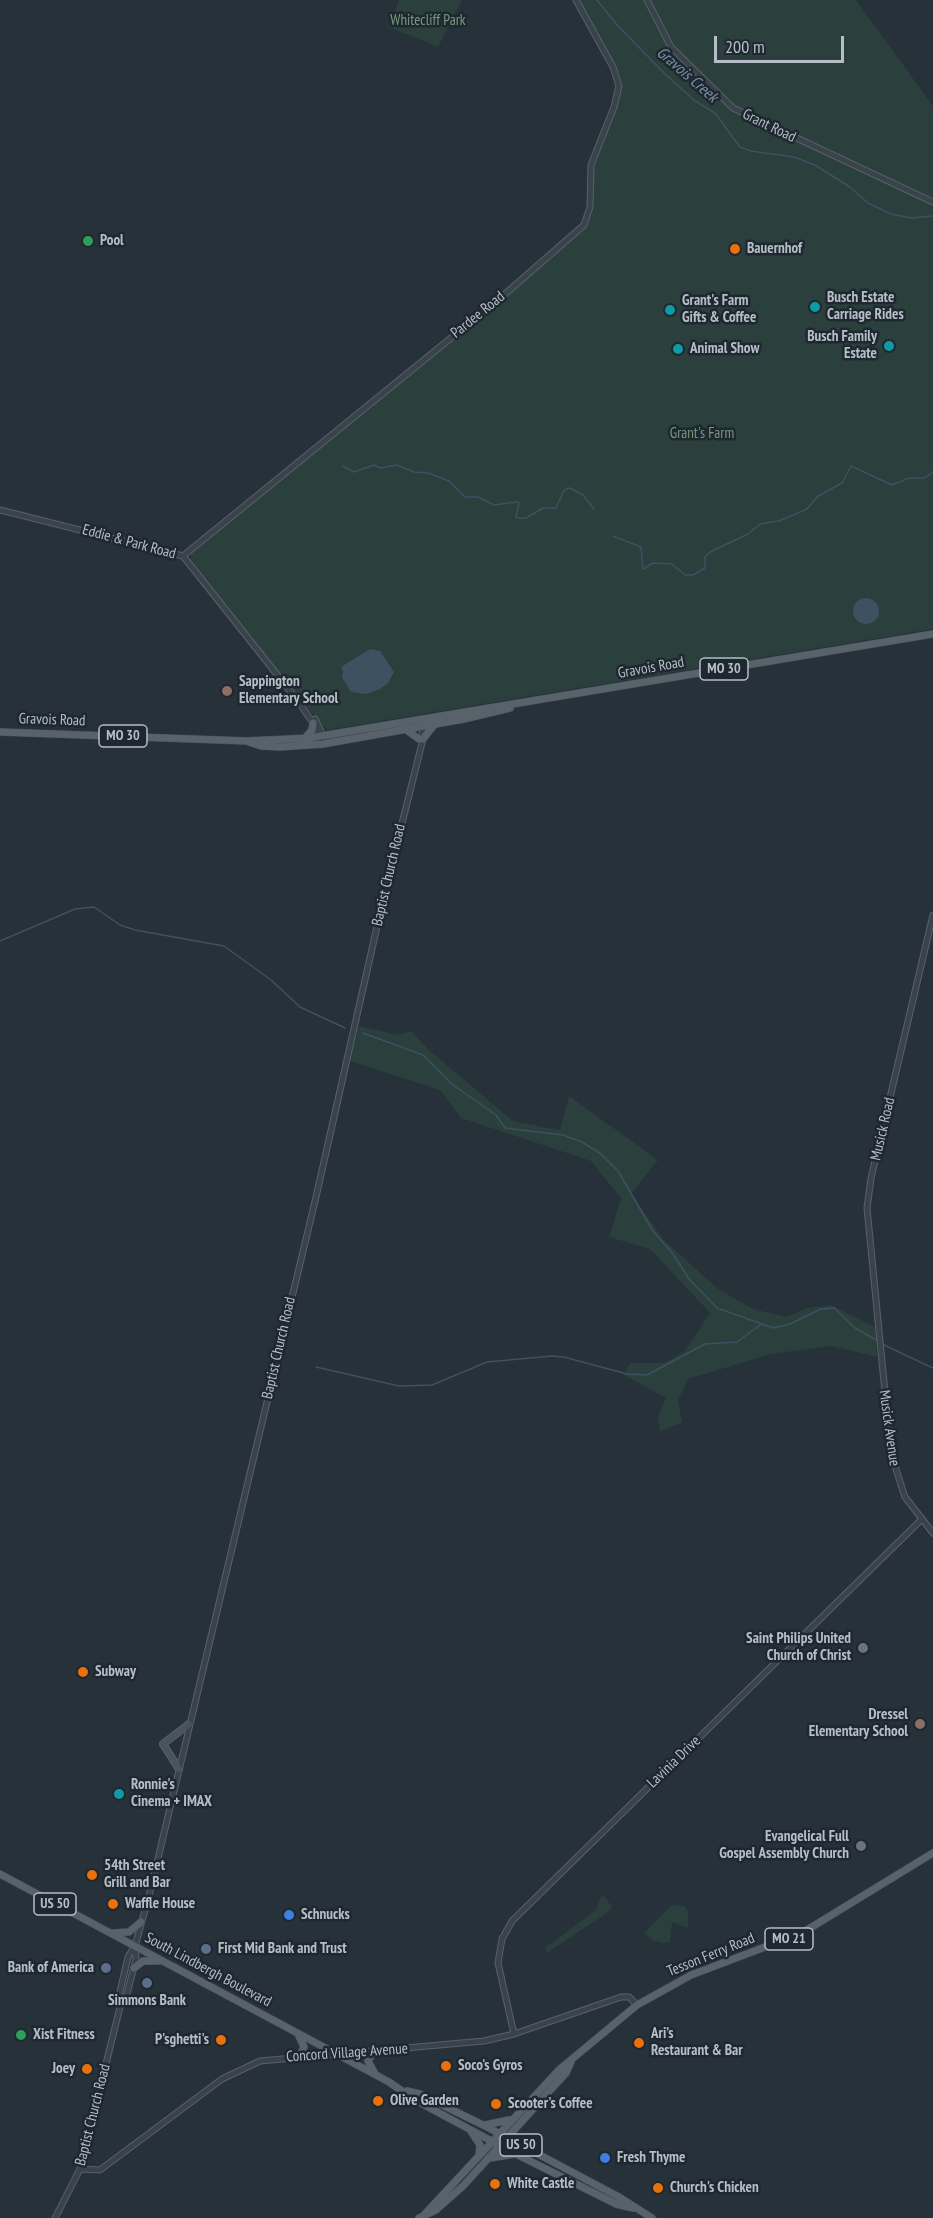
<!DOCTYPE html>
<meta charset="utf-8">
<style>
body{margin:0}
#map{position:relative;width:933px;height:2218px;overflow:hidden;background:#26313a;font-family:"PT Sans Narrow",sans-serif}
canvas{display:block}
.scale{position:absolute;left:714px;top:36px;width:130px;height:27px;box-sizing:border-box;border:3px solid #b5bec6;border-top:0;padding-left:8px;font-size:18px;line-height:21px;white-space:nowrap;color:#b5bec6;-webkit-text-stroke:4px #1f2830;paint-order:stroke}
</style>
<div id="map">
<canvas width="933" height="2218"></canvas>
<div class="scale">200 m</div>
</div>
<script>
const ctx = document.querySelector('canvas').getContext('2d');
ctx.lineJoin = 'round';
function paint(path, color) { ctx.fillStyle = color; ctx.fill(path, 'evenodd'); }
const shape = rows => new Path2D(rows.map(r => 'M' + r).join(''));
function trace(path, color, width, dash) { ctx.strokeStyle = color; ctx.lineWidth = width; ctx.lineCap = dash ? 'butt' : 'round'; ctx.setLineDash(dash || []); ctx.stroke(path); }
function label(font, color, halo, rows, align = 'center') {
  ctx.font = font + ' "PT Sans Narrow",sans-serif'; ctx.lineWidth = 5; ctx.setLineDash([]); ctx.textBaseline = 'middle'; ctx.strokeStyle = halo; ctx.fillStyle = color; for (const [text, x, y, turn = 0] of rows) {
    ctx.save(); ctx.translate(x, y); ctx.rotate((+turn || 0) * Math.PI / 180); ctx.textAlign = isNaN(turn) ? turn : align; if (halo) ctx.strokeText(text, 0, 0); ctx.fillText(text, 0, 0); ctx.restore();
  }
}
paint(shape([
 [399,0,462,0,438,47,389,27],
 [579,0,856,0,933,106,933,629,327,730,260,651,190,562,190,557,195,548,512,291,587,225,592,213,594,164,618,104,621,85,620,75],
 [359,1026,398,1035,411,1031,430,1051,513,1121,560,1130,569,1096,658,1160,631,1194,663,1239,717,1288,753,1309,787,1317,806,1308,831,1305,875,1327,877,1357,831,1346,771,1354,688,1379,678,1400,682,1422,660,1432,658,1417,666,1398,624,1375,630,1363,664,1363,685,1351,710,1313,650,1249,609,1237,621,1198,591,1161,461,1118,440,1090,350,1061],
 [602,1894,612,1906,607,1913,547,1953,545,1948,596,1910],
 [672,1905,684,1906,688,1911,688,1928,672,1922,670,1942,663,1943,654,1941,644,1933]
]), '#2b3f3d');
paint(shape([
 '853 611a13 13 0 1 1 26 0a13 13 0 1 1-26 0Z',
 [370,649,380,651,394,672,388,683,380,689,366,694,351,692,342,677,343,671,341,667]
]), '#3d5161');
trace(shape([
 [597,0,618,26,665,74,695,101,715,113,740,147,751,151,794,157,815,165,850,187,868,203,891,214,911,218,933,216],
 [343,466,354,472,374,465,380,468,397,465,414,472,428,473,449,481,465,497,478,497,494,505,517,502,519,503,516,517,518,518,526,518,543,508,556,508,564,490,570,488,583,495,594,509],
 [613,536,641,547,643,569,653,563,672,564,685,575,693,575,705,568,705,557,710,552,748,534,760,524,779,521,807,509,818,496,842,483,851,466,892,485,909,478,924,478,933,472],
 [0,941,75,909,94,907,120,925,135,930,224,946,271,980,300,1007,345,1028],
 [363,1033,423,1055,453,1085,496,1115,505,1128,563,1135,582,1142,601,1154,618,1171,653,1231,673,1254,689,1279,717,1308,773,1328,790,1324,821,1309,834,1308,855,1328,878,1341],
 [882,1344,933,1368],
 [316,1367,399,1386,432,1385,487,1362,552,1356,564,1357,627,1374,647,1375,705,1344,737,1342,760,1325]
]), '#3d5161', 1.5);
const tertiary = shape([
 [647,0,671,47,733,108,933,202],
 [0,510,183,556,298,701,315,726,318,739],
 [183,556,505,294,584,225,590,207,591,165,614,107,619,86,613,67,576,0],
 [315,719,321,731,323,744],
 [933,915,871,1178,867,1208,891,1454,905,1497,933,1533],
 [120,2007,126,1998,136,1959,135,1946],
 [514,2034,498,1963,502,1939,512,1921,921,1520],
 [80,2169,100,2170,222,2079,260,2061,484,2041,514,2034,621,1997,629,1997,637,2005],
 [55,2218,80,2169,120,2007,119,1996,128,1957,135,1946,149,1896,316,1197,383,900,423,739,422,723]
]);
const secondary = shape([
 [179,1769,163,1744,189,1724]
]);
const primary = shape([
 [405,729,419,739],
 [0,732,247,741,309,738,933,634],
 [305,738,312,730,313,723],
 [423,739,434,725],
 [249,742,261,746,280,747,323,744,464,719,510,708],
 [0,1874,389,2082,415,2100,512,2152,616,2204,633,2208],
 [113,1933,129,1932,141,1922],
 [134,1968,143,1961,159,1961],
 [298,2034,304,2047,299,2058],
 [374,2051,368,2061,375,2074],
 [407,2091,420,2094,487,2127,619,2197,652,2218],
 [485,2125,509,2120],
 [471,2131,480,2145,479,2156],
 [490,2158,514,2154],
 [424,2215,560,2069,637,2005,691,1975,802,1933,933,1853],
 [419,2218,436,2210,463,2186,566,2073,571,2062]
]);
trace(tertiary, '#586169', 7);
trace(secondary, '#586169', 8);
trace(primary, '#434c54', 8);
trace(tertiary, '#3a434b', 5);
trace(secondary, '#48535d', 6);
trace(primary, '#58626b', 7);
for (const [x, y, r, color] of [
 [88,241,6,"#2e9e5b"],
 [735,249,6,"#e8710a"],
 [815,307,6,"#0f9aa8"],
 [670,310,6,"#0f9aa8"],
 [889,346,6,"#0f9aa8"],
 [678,349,6,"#0f9aa8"],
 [227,691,6,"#8d6e63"],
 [863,1648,6,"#6b7280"],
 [83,1672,6,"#e8710a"],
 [920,1724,6,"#8d6e63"],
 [119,1794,6,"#0f9aa8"],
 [861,1846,6,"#6b7280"],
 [92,1875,6,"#e8710a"],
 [113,1904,6,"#e8710a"],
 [289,1915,6,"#3f7fe0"],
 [206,1949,6,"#5c6f8a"],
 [106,1968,6,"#5c6f8a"],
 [147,1983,6,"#5c6f8a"],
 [21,2035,6,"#2e9e5b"],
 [221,2040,6,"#e8710a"],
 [639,2043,6,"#e8710a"],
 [446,2066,6,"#e8710a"],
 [87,2069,6,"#e8710a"],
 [378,2101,6,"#e8710a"],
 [496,2104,6,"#e8710a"],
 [605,2158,6,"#3f7fe0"],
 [495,2184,6,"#e8710a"],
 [658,2188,6,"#e8710a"]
]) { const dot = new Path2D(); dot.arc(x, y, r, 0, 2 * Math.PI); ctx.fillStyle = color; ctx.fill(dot); trace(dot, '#1f2830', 2); }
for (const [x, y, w] of [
 [724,669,48],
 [123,736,48],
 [55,1904,42],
 [789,1939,48],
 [521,2145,42]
]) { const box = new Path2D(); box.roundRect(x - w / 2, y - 11, w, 22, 4.5); ctx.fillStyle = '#1f2830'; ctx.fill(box); trace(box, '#b5bec6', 1.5); }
label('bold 14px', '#b5bec6', null, [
 ["MO 30",724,669],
 ["MO 30",123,736],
 ["US 50",55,1904],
 ["MO 21",789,1939],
 ["US 50",521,2145]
]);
label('15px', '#76997a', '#1f2830', [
 ["Whitecliff Park",428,21],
 ["Grant's Farm",702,434]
]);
label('15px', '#b5bec6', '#1f2830', [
 ["Grant Road",769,126,26],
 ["Pardee Road",478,315,-39],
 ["Eddie & Park Road",129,542,15],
 ["Gravois Road",651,668,-10],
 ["Gravois Road",52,720,2],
 ["Baptist Church Road",389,875,-77],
 ["Musick Road",883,1129,-77],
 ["Baptist Church Road",279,1348,-77],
 ["Musick Avenue",889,1428,82],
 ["Lavinia Drive",674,1762,-44],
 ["Tesson Ferry Road",711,1955,-22],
 ["South Lindbergh Boulevard",208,1970,28],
 ["Concord Village Avenue",347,2053,-4],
 ["Baptist Church Road",93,2115,-76]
]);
label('bold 15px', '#b5bec6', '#1f2830', [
 ["Pool",100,241],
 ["Bauernhof",747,249],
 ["Busch Estate",827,298],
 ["Carriage Rides",827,315],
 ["Grant's Farm",682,301],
 ["Gifts & Coffee",682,318],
 ["Busch Family",877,337,"right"],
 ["Estate",877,354,"right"],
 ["Animal Show",690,349],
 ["Sappington",239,682],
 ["Elementary School",239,699],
 ["Saint Philips United",851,1639,"right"],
 ["Church of Christ",851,1656,"right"],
 ["Subway",95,1672],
 ["Dressel",908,1715,"right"],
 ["Elementary School",908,1732,"right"],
 ["Ronnie's",131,1785],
 ["Cinema + IMAX",131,1802],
 ["Evangelical Full",849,1837,"right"],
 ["Gospel Assembly Church",849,1854,"right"],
 ["54th Street",104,1866],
 ["Grill and Bar",104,1883],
 ["Waffle House",125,1904],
 ["Schnucks",301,1915],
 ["First Mid Bank and Trust",218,1949],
 ["Bank of America",94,1968,"right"],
 ["Simmons Bank",147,2001,"center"],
 ["Ari’s",651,2034],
 ["Restaurant & Bar",651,2051],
 ["Xist Fitness",33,2035],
 ["P'sghetti's",209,2040,"right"],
 ["Soco's Gyros",458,2066],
 ["Joey",75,2069,"right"],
 ["Olive Garden",390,2101],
 ["Scooter's Coffee",508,2104],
 ["Fresh Thyme",617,2158],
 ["White Castle",507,2184],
 ["Church's Chicken",670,2188]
], 'left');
label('italic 16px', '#7992a6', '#1f2830', [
 ["Gravois Creek",687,75,41]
]);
</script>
